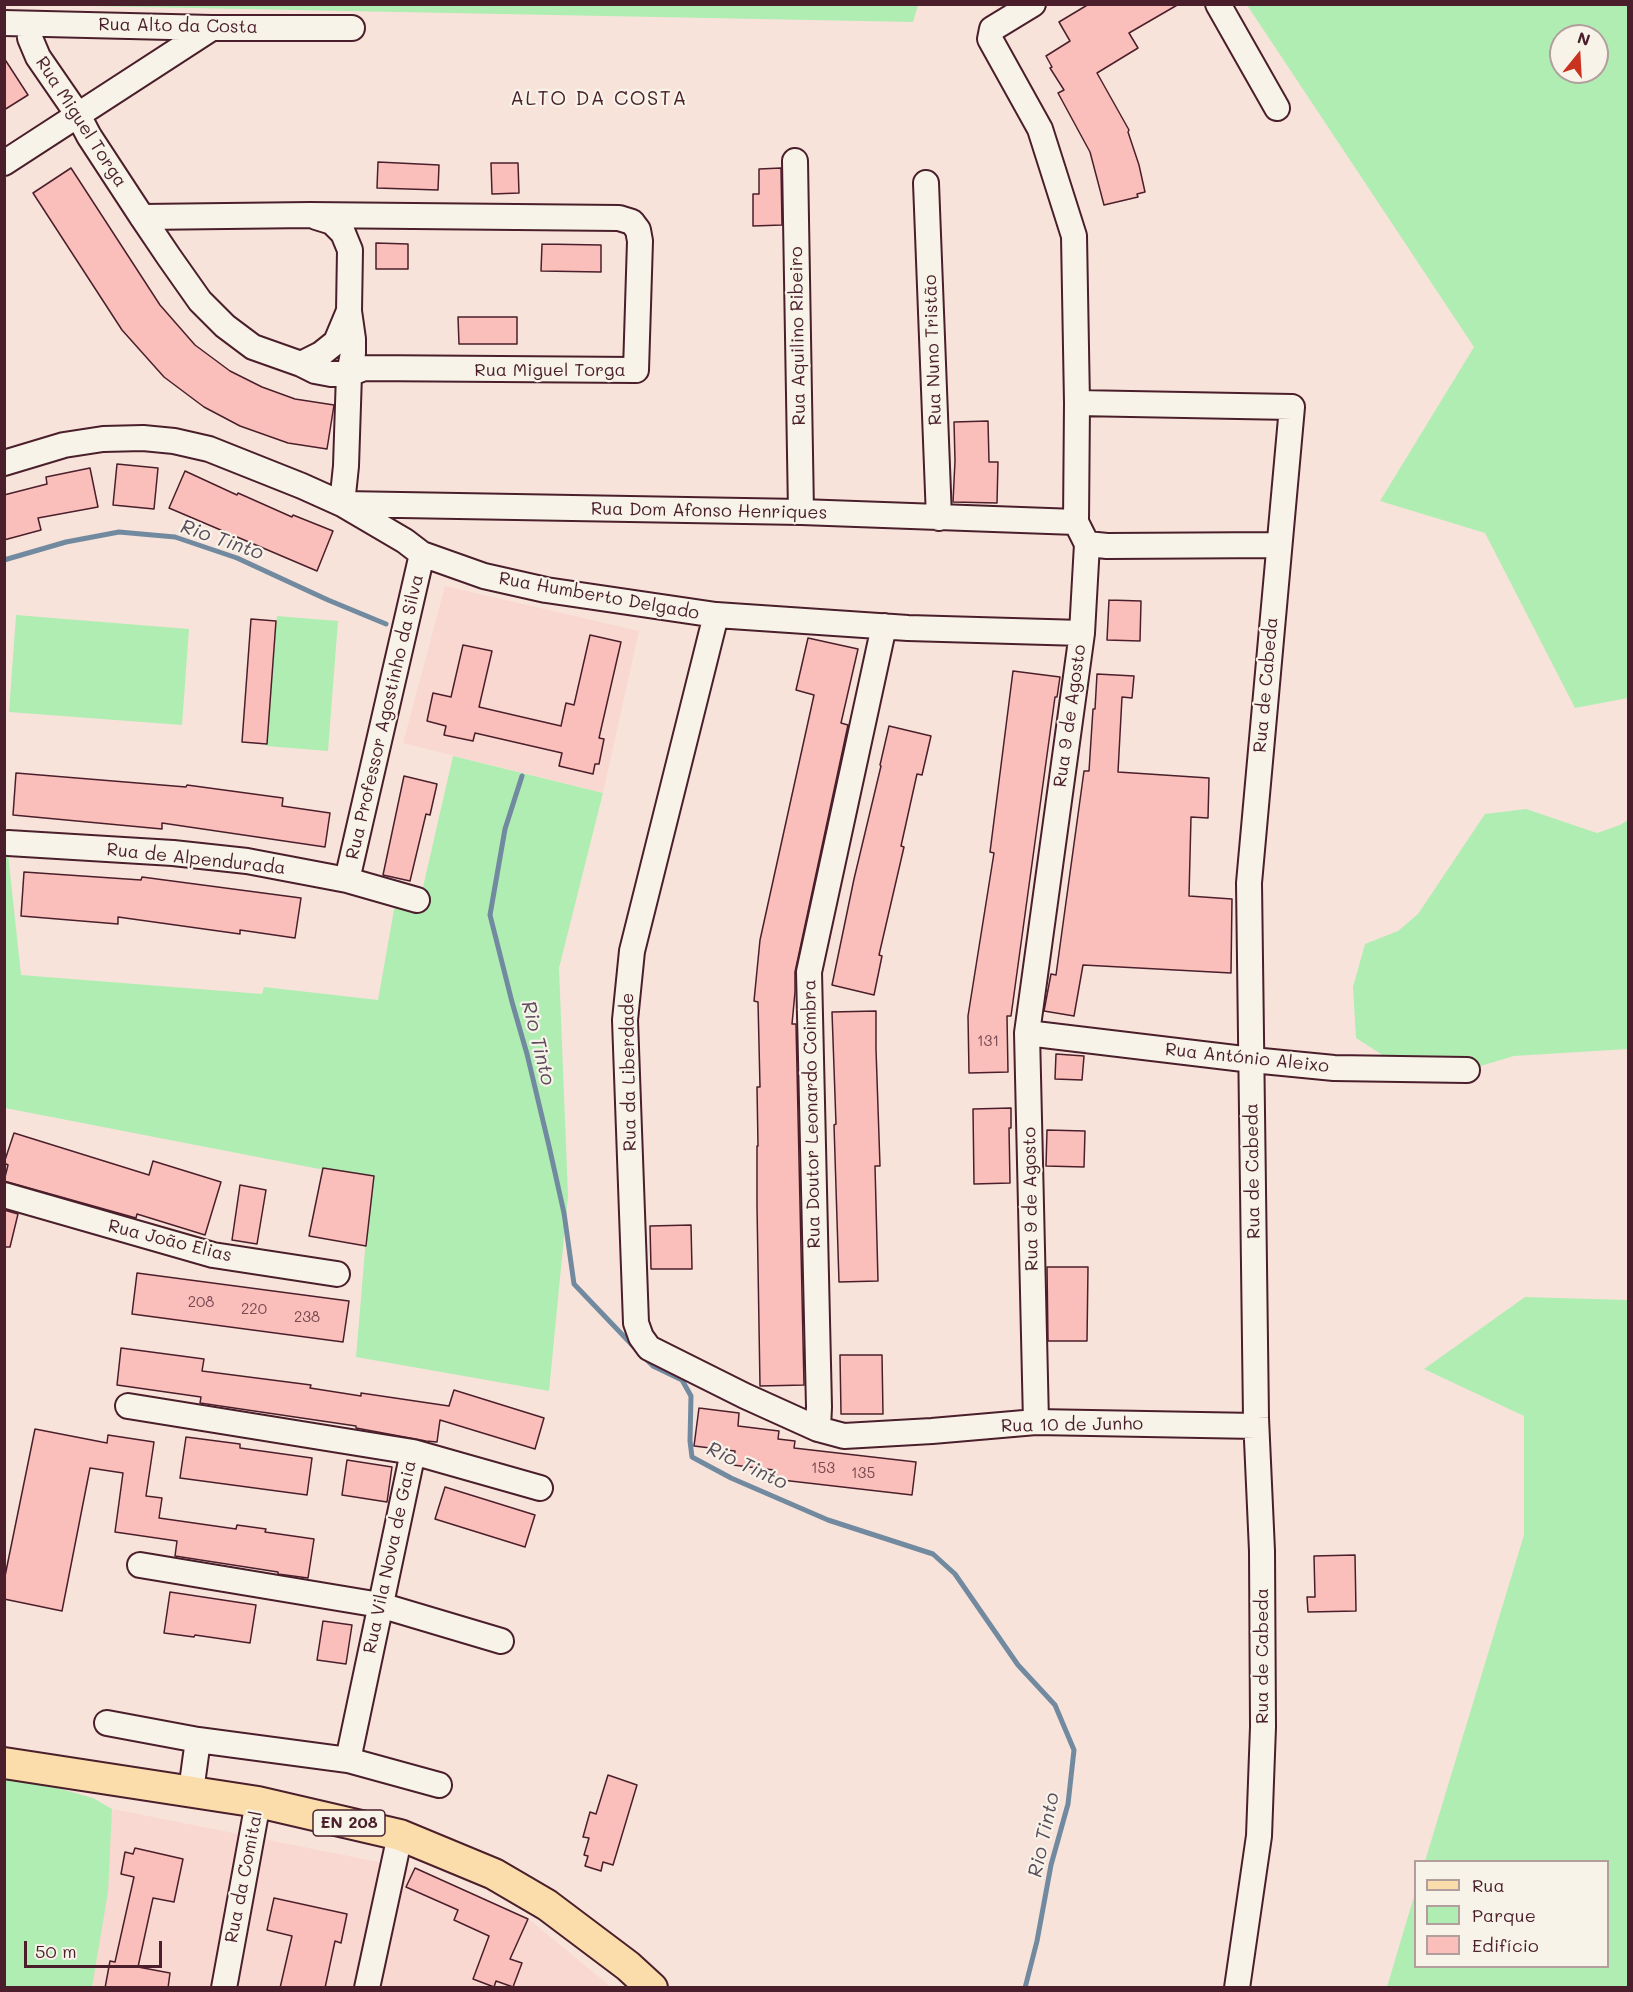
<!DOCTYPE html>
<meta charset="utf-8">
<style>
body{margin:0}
#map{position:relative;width:1633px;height:1992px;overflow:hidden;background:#f8e3da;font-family:Mali,sans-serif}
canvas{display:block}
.frame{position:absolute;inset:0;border:6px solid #4a1f2b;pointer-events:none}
.legend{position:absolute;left:1414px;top:1860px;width:195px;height:108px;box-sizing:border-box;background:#f7f3e8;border:2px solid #b29e9c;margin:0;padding:8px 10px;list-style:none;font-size:18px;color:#4a1f2b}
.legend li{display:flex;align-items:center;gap:12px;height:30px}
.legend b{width:30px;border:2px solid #b29e9c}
.north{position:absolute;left:1549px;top:24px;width:60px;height:60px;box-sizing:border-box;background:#f7f3e8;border:2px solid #b29e9c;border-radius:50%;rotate:18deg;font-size:16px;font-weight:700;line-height:24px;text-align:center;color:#4a1f2b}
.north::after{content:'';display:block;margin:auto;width:21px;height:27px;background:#c8321e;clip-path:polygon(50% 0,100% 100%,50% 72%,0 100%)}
.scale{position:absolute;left:24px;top:1941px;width:138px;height:27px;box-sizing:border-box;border:3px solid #4a1f2b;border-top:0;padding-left:8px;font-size:18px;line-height:21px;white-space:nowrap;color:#4a1f2b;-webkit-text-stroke:4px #f7f3e8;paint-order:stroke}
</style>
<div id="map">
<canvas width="1633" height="1992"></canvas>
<div class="frame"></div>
<ul class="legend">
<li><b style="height:8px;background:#faddab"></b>Rua</li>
<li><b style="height:16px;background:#b0edb3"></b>Parque</li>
<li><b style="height:16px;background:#fbbfbb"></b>Edifício</li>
</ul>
<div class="north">N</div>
<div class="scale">50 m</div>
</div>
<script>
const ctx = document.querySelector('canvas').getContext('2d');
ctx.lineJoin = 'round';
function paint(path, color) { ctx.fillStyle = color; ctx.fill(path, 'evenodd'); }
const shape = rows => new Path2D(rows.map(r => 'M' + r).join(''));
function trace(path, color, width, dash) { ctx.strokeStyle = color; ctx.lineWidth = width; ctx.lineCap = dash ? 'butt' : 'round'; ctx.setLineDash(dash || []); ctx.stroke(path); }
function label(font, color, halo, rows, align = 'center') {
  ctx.font = font + ' Mali,sans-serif'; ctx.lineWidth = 4.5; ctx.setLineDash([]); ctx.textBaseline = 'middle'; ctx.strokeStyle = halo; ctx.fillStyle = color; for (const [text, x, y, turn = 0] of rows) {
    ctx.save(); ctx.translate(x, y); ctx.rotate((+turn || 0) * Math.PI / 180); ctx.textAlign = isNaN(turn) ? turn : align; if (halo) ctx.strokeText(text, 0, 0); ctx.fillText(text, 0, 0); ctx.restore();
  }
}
paint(shape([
 [445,586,639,631,603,793,403,743],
 [113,1809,404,1867,531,1921,611,1987,80,1988]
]), '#f9d8d1');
paint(shape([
 [38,5,918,4,918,5,913,22],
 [1247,5,1628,5,1628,698,1575,708,1485,533,1380,501,1474,347],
 [1561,36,1597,36,1597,72,1561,72],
 [16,615,189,629,182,725,9,712],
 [277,616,338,621,328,751,266,746],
 [453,756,603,793,559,968,568,1196,549,1391,356,1357,371,1179,5,1108,4,816,21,975,262,994,264,987,378,1000,395,904,418,909],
 [1526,809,1597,833,1620,825,1628,820,1628,1049,1514,1056,1467,1070,1404,1069,1356,1038,1353,987,1365,944,1398,931,1418,914,1485,814],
 [1525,1297,1628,1300,1628,1987,1387,1987,1415,1893,1416,1966,1608,1966,1608,1862,1425,1861,1524,1535,1524,1416,1424,1369],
 [5,1778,36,1782,93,1798,112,1809,108,1892,92,1987,5,1988]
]), '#b0edb3');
trace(shape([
 [4,560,66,542,119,532,175,537,237,558,328,600,386,624],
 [522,776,505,829,490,915,512,1002,527,1054,549,1146,564,1213,574,1284,635,1348],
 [642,1355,653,1366,682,1380,691,1396,690,1441,692,1457,731,1478,828,1520,933,1554,955,1574,1018,1665,1055,1705,1074,1750,1068,1804,1051,1865,1037,1941,1025,1988]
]), '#728aa0', 5);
const building = shape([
 [1089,4,1179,4,1129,33,1138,48,1097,73,1129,130,1128,132,1139,165,1145,192,1137,194,1138,197,1104,205,1090,152,1058,93,1064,90,1050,68,1052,67,1046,56,1070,41,1059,22,1089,4],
 [4,58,28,95,4,110,4,58],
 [378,162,439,165,438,190,377,188,378,162],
 [491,163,518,163,519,193,492,194,491,163],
 [71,168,160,305,195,345,230,371,262,387,295,399,334,405,327,449,288,443,240,426,204,407,164,377,122,330,33,193,71,168],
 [781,168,782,225,753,226,753,194,759,194,759,169,781,168],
 [376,243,408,244,408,269,376,269,376,243],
 [542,244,601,245,601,272,541,271,542,244],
 [458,317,517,317,517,344,459,344,458,317],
 [988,421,989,462,998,462,997,503,953,502,955,461,954,422,988,421],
 [117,464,158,468,154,509,113,505,117,464],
 [90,468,98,507,38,518,41,530,4,540,4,495,47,484,46,477,90,468],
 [185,471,237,495,238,493,292,517,293,515,333,531,317,571,169,508,185,471],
 [1109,600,1141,601,1140,641,1107,640,1109,600],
 [251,619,276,621,267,744,242,742,251,619],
 [590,635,621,642,599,738,604,739,599,764,595,764,593,774,559,766,562,753,475,733,473,741,444,735,446,726,427,721,433,693,451,697,463,645,492,651,479,707,561,726,566,703,574,705,590,635],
 [808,638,858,649,841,723,848,725,795,972,795,992,792,1024,796,1024,804,1385,760,1386,757,1206,757,1146,758,1146,757,1087,760,1087,758,1002,754,1001,760,940,814,695,796,690,808,638],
 [1013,671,1060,677,1057,697,1055,697,1011,1016,1007,1016,1008,1072,969,1073,968,1016,994,853,990,852,1013,671],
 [1097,674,1134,676,1132,698,1122,697,1118,772,1209,778,1208,818,1191,817,1189,896,1232,899,1231,973,1083,965,1074,1016,1044,1011,1051,974,1056,975,1084,771,1089,771,1093,709,1095,709,1097,674],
 [889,726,931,736,922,775,917,774,901,846,904,847,879,955,882,956,874,995,832,985,854,879,881,766,880,765,889,726],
 [16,773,186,787,187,785,283,798,282,806,330,813,325,847,162,823,162,829,13,815,16,773],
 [404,776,437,784,430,815,426,814,410,881,383,875,404,776],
 [24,872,141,880,142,877,301,898,295,938,240,930,240,934,118,917,118,924,21,916,24,872],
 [876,1011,876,1049,880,1166,875,1166,878,1281,839,1282,834,1125,836,1124,832,1012,876,1011],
 [1056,1054,1084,1056,1082,1080,1055,1079,1056,1054],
 [1011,1108,1011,1128,1009,1128,1010,1183,974,1184,973,1109,1011,1108],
 [1047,1130,1085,1131,1084,1167,1046,1166,1047,1130],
 [14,1133,149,1175,153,1161,221,1182,205,1235,137,1214,136,1218,4,1181,8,1165,4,1163,14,1133],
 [323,1168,374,1176,366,1246,309,1236,323,1168],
 [240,1185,266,1190,257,1244,232,1240,240,1185],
 [4,1210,18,1214,10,1247,4,1247,4,1210],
 [691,1225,692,1269,651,1269,650,1226,691,1225],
 [1047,1267,1088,1267,1087,1341,1048,1341,1047,1267],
 [137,1273,349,1301,343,1342,132,1314,137,1273],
 [121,1348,204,1359,202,1371,311,1385,310,1388,361,1396,361,1393,449,1406,454,1390,544,1418,535,1449,440,1420,437,1442,426,1441,356,1428,356,1426,200,1403,201,1397,117,1385,121,1348],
 [840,1355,882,1355,883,1414,841,1414,840,1355],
 [699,1408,739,1413,738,1426,779,1431,778,1439,795,1441,794,1448,916,1462,912,1495,773,1479,774,1470,733,1465,735,1451,694,1446,699,1408],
 [35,1429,107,1443,108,1435,154,1442,146,1496,162,1498,159,1518,236,1529,237,1525,266,1529,265,1532,314,1539,308,1578,278,1574,278,1572,175,1556,177,1541,115,1532,123,1473,90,1468,62,1611,4,1599,4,1581,35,1429],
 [186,1437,240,1444,240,1448,312,1458,307,1495,180,1478,186,1437],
 [347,1460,392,1467,387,1502,342,1495,347,1460],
 [445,1487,535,1515,525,1547,435,1519,445,1487],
 [1355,1555,1356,1611,1308,1612,1307,1597,1315,1597,1314,1556,1355,1555],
 [170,1592,256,1605,250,1643,195,1635,194,1637,164,1633,170,1592],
 [323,1621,352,1625,346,1664,317,1660,323,1621],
 [608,1775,637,1785,613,1865,603,1862,601,1871,585,1866,588,1856,584,1855,589,1838,583,1837,590,1812,596,1814,608,1775],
 [135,1848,183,1859,174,1902,153,1898,138,1967,170,1973,168,1988,105,1988,110,1961,115,1962,134,1877,121,1874,125,1852,133,1854,135,1848],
 [415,1868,528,1919,510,1959,522,1963,513,1987,496,1981,494,1987,473,1979,489,1936,454,1920,458,1910,406,1887,415,1868],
 [274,1898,347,1914,341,1943,335,1941,325,1988,280,1988,292,1936,267,1930,274,1898]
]);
paint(building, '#fbbfbb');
trace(building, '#4a1f2b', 1.5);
const minor = shape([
 [1033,4,992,29,990,39,1040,129,1074,236,1077,403,1076,522,1087,544,1082,633,1027,1033,1036,1422],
 [1218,4,1277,108],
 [4,23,212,28,352,28],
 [29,24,30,38,38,57,78,115,89,136,142,217,169,257,200,301,225,326,253,347,301,364,315,371,331,374,349,374,364,368,636,370,640,241,638,230,632,222,619,218,310,215,142,217],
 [795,161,801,512],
 [4,163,212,28],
 [926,183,939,518],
 [301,364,321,354,336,342,349,311,350,250,343,233,332,222,316,217],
 [1077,403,1292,407,1249,883,1256,1418,1262,1551,1263,1727,1259,1836,1237,1988],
 [4,463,64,445,103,439,143,438,174,441,209,449,302,486,342,504,405,541,422,554,484,576,546,590,716,615,908,628,1082,633],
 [342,504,346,466,349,374,353,353,353,339,349,311],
 [344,504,801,512,1076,522],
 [1087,544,1107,546,1279,545],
 [716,615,632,951,625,1020,636,1323,641,1337,649,1348,745,1396,818,1429,844,1436,932,1431,1036,1422,1256,1426],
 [8,843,173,853,247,861,347,880,417,900],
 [347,880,422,554],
 [1027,1033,1252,1060,1334,1068,1467,1070],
 [4,1195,213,1255,337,1274],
 [128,1406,413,1452,348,1760,198,1740,191,1791],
 [818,1429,819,1407,809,972,884,626],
 [413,1452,540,1488],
 [140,1565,380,1605,501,1641],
 [107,1723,198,1740],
 [348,1760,439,1785],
 [224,1988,258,1802],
 [367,1988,400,1835]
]);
const major = shape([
 [4,1763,258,1802,400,1835,494,1874,547,1905,628,1966,652,1988]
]);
trace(minor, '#4a1f2b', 28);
trace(major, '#4a1f2b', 34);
trace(minor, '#f7f3e8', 24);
trace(major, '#faddab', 30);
label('15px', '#76474f', null, [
 ["131",988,1041],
 ["208",201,1302],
 ["220",254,1309],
 ["238",307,1317],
 ["153",823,1468],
 ["135",863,1473]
]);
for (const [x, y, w] of [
 [349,1823,72]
]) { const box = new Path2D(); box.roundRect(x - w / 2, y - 13, w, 26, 4.5); ctx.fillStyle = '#f7f3e8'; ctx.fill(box); trace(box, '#4a1f2b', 1.5); }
label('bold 16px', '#4a1f2b', null, [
 ["EN 208",349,1823]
]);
label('18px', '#4a1f2b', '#f7f3e8', [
 ["Rua Alto da Costa",178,26,1],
 ["Rua Miguel Torga",81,122,57],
 ["Rua Aquilino Ribeiro",798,336,-91],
 ["Rua Nuno Tristão",933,350,-92],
 ["Rua Miguel Torga",550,370],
 ["Rua Dom Afonso Henriques",709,511,1],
 ["Rua Humberto Delgado",599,596,10],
 ["Rua de Cabeda",1266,685,-85],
 ["Rua 9 de Agosto",1070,716,-82],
 ["Rua Professor Agostinho da Silva",385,717,-77],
 ["Rua de Alpendurada",196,859,6],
 ["Rua António Aleixo",1247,1058,6],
 ["Rua da Liberdade",629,1072,-91],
 ["Rua Doutor Leonardo Coimbra",812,1114,-91],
 ["Rua de Cabeda",1253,1171,-91],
 ["Rua 9 de Agosto",1031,1199,-91],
 ["Rua João Elias",170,1241,14],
 ["Rua 10 de Junho",1072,1425,-1],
 ["Rua Vila Nova de Gaia",390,1557,-78],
 ["Rua de Cabeda",1262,1656,-90],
 ["Rua da Comital",244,1877,-79]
]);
ctx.letterSpacing = '1.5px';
label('20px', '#4a1f2b', '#f7f3e8', [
 ["ALTO DA COSTA",599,99]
]);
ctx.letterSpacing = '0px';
label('italic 20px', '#5b4c5c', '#f7f3e8', [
 ["Rio Tinto",222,540,19],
 ["Rio Tinto",538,1043,76],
 ["Rio Tinto",747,1466,25],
 ["Rio Tinto",1044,1835,-78]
]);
</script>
